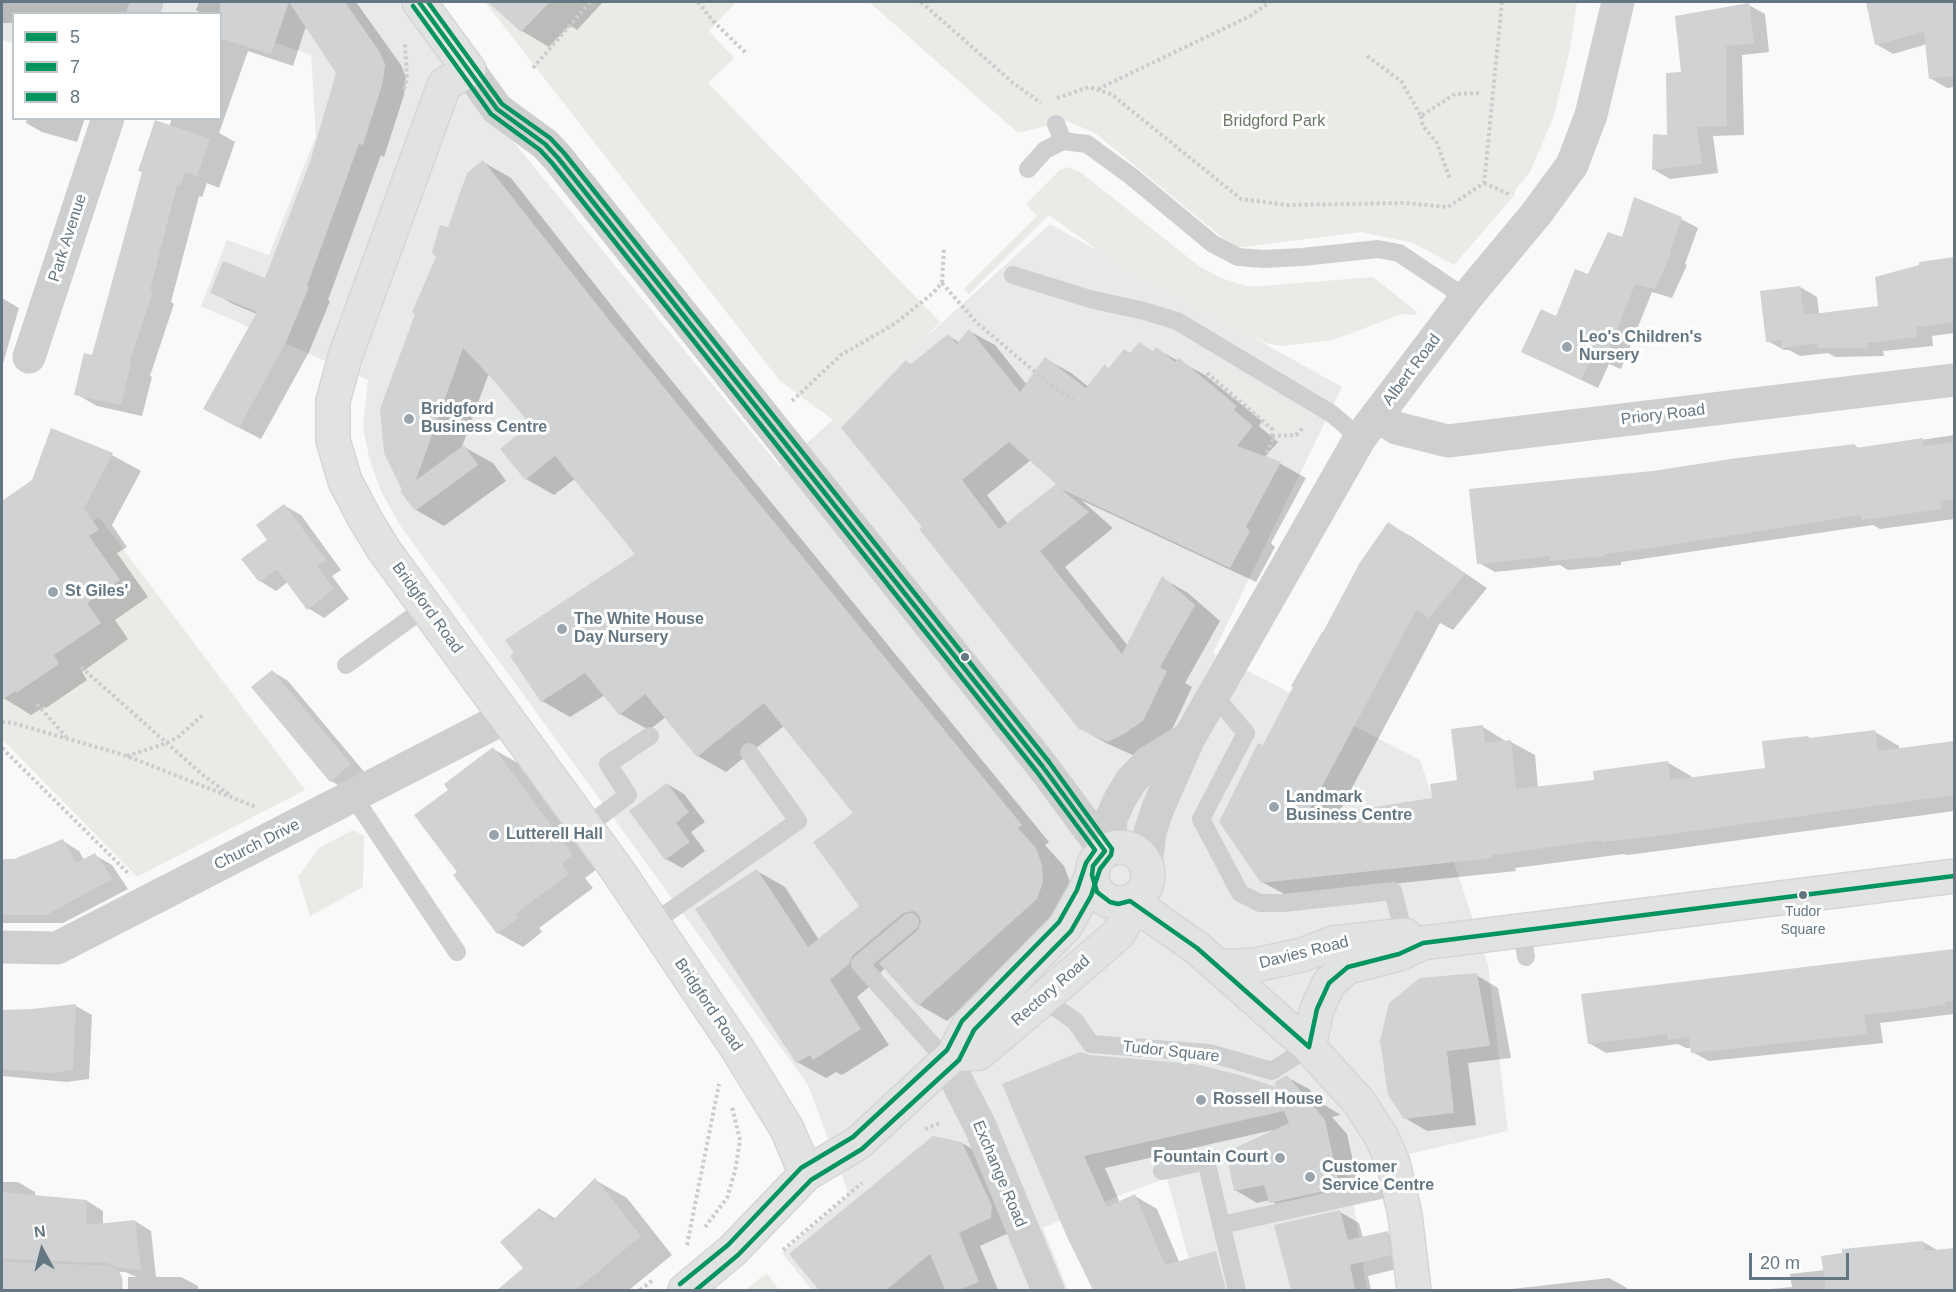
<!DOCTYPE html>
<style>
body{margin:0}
#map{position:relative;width:1956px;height:1292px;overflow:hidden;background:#f9f9f9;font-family:Arial,sans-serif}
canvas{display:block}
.frame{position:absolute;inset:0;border:3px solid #657683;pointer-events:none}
.legend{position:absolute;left:12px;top:12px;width:210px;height:108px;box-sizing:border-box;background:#fff;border:2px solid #c1c8cd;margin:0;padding:8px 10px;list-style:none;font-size:18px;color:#657683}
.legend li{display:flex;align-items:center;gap:12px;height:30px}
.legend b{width:30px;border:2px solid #c1c8cd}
.north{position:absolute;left:12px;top:1220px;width:60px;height:60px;-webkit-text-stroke:4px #fff;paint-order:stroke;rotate:353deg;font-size:16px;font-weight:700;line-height:24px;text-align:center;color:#657683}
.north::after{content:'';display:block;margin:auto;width:21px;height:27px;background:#657683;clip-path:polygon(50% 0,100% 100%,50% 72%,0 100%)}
.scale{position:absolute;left:1749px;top:1253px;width:100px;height:27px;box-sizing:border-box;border:3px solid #657683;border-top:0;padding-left:8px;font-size:18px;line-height:21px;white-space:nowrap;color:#657683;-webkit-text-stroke:4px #fff;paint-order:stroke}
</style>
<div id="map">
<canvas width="1956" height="1292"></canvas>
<div class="frame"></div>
<ul class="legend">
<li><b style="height:8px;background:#00945e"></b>5</li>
<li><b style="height:8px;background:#00945e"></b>7</li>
<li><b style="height:8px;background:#00945e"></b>8</li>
</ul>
<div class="north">N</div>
<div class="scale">20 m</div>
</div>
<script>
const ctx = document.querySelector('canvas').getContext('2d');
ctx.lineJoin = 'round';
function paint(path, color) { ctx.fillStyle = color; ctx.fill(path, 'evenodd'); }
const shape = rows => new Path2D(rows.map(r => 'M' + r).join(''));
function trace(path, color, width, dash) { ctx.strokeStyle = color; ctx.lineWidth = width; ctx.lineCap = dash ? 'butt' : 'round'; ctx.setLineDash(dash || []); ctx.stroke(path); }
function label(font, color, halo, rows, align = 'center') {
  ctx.font = font + ' Arial,sans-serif'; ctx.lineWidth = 6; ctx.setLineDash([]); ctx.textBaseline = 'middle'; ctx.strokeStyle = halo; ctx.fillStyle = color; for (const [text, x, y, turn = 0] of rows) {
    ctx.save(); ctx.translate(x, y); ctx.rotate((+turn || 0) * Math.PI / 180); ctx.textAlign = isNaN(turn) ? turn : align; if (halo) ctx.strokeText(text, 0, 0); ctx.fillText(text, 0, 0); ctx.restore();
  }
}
paint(shape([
 [2,2,399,2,780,467,944,321,1050,224,1342,387,1213,653,1420,760,1488,965,1508,1131,1348,1168,1367,1290,1197,1290,1167,1178,1123,1194,1043,1228,1068,1290,812,1290,782,1253,849,1195,808,1085,399,524,379,487,369,457,363,427,368,380,201,306,227,240,269,255,316,136,311,55,221,24,220,14,186,12,14,14,13,43,2,40]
]), '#e8e9e9');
paint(shape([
 [485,2,736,2,709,31,734,58,708,83,940,322,840,425,780,381],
 [869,2,1577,2,1570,49,1554,116,1530,172,1516,189,1514,196,1454,265,1413,243,1361,232,1235,248,1095,133,1067,121,1018,133],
 [1067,167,1080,172,1199,266,1221,278,1246,286,1262,286,1373,277,1417,312,1415,315,1402,314,1333,340,1280,346,1265,343,1136,278,1049,215,969,294,964,289,1037,216,1026,204,1060,170],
 [1221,365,1304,412,1302,421,1294,431,1276,432,1275,427,1213,375],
 [33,480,81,504,93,521,99,517,305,790,137,877,2,739,2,549,6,546,2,540,2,501],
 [353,830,364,836,363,887,310,916,298,877,320,847],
 [767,1273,779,1290,745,1290]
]), '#e8ebe6');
paint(shape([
 [2,2,149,2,143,14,14,14,14,23,2,23],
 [199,2,356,2,401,65,406,77,404,95,384,157,381,155,328,300,330,301,309,352,261,439,226,421,257,314,233,304,212,292,266,280,311,162,337,73,306,26,293,66,248,51,219,133,235,142,219,188,207,183,202,197,199,196,171,302,174,304,150,376,152,377,142,416,97,406,76,394,93,357,172,118,220,118,220,14,202,14,196,10],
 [506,2,603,2,577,30,570,25,549,47,522,31,504,14,511,7],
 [1868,2,1954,2,1954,87,1947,88,1930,78,1927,44,1893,54,1876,44],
 [1749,5,1765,14,1769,52,1742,55,1744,135,1713,136,1718,173,1670,179,1653,169,1669,136,1683,74],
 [27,118,85,118,77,142,42,132,26,123],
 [483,162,511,178,641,343,1049,842,1045,845,1064,866,1070,882,1071,899,1065,916,947,1021,919,1005,885,968,881,972,877,980,857,997,889,1045,842,1075,836,1072,826,1078,797,1062,757,871,785,887,819,940,861,906,855,814,784,726,726,772,698,756,666,717,649,730,620,714,605,695,570,717,542,701,637,554,576,478,554,495,526,479,532,424,489,373,461,449,464,447,493,463,506,481,444,526,416,510,402,491,449,229],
 [1681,219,1698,228,1685,264,1687,265,1672,298,1652,292,1621,369,1609,364,1598,388,1523,352,1556,318,1589,276,1623,239],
 [1954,259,1954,333,1932,336,1933,346,1883,351,1884,356,1835,357,1828,353,1800,356,1789,350,1784,350,1768,341,1800,287,1817,297,1819,314,1880,308,1921,266,1921,263],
 [2,298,19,308,2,367],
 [969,331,995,345,1027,385,1046,359,1071,373,1089,387,1105,366,1110,369,1130,355,1140,344,1154,352,1156,349,1205,375,1262,421,1259,426,1278,442,1264,458,1281,464,1306,478,1271,543,1275,547,1256,582,1081,500,1113,528,1065,567,1128,646,1162,578,1188,593,1220,621,1185,683,1192,687,1169,736,1135,756,1106,743,1080,728,924,527,906,362,912,365,949,336,960,343],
 [1031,460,1058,484,1008,524,987,495],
 [51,430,112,455,141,471,112,525,127,547,117,553,148,597,115,620,128,639,82,672,87,680,46,708,44,707,31,715,2,697,2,501,33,481],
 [1954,435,1954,519,1880,529,1873,525,1621,562,1621,565,1568,570,1560,565,1495,572,1479,563,1654,472,1855,446,1861,449],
 [285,506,301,515,341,570,332,576,349,599,324,618,308,608,288,582,276,591,260,581],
 [1389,524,1412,537,1487,588,1453,630,1440,623,1338,814,1433,799,1459,782,1483,727,1507,742,1511,742,1535,755,1538,788,1596,781,1667,762,1691,776,1692,779,1767,769,1808,737,1812,740,1875,732,1899,746,1899,750,1954,742,1953,735,1954,735,1954,811,1666,850,1627,855,1624,854,1515,868,1516,871,1286,895,1262,882,1263,747],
 [272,671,288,681,366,774,347,790,331,781],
 [493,749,518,763,597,869,585,878,593,888,539,928,542,932,523,947,498,933,451,790],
 [667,784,684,794,705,822,691,832,705,851,682,868,666,859],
 [63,841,79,851,84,860,95,855,112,865,128,889,63,923,2,923,2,861,14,861],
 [1954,950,1954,1014,1880,1023,1883,1043,1709,1061,1692,1052,1691,1048,1686,1048,1678,1044,1606,1053,1589,1043,1583,996],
 [1476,975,1498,988,1511,1058,1468,1063,1476,1125,1427,1131,1405,1118],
 [76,1006,92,1015,89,1079,67,1082,2,1076,2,1012,32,1011],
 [1287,1077,1309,1089,1321,1103,1341,1115,1332,1117,1347,1134,1360,1192,1292,1215,1270,1200,1257,1203,1235,1190,1273,1130,1105,1168,1120,1203,1135,1196,1157,1209,1191,1290,1095,1290,1004,1085,1279,1089],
 [962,1143,984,1156,1013,1231,980,1246,998,1290,820,1290,791,1255],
 [595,1180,627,1198,672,1255,629,1290,500,1290,526,1268,540,1209,556,1219],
 [2,1182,18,1182,35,1192,35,1197,87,1201,103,1211,103,1225,135,1221,151,1231,156,1277,181,1277,198,1286,198,1290,128,1290,128,1277,137,1277,125,1272,2,1267],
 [1340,1212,1359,1223,1363,1238,1388,1233,1407,1244,1409,1266,1368,1276,1371,1290,1292,1290,1276,1226],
 [1923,1242,1939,1251,1954,1250,1954,1290,1760,1290,1792,1287,1790,1274,1825,1270],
 [1609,1278,1627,1288,1627,1290,1512,1290,1512,1289]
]), '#0003');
paint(shape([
 [220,2,345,2,379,51,385,64,383,82,363,145,359,144,307,286,309,287,287,340,239,428,203,409,257,312,210,293,223,261,265,278,310,162,336,73,289,2,271,54,220,38],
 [488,2,550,2,521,32],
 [1866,2,1954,2,1954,76,1929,79,1924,32,1875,45],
 [1749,3,1754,43,1726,46,1727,126,1697,127,1702,164,1652,170,1653,134,1667,135,1666,73,1681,72,1675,16],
 [155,120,210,139,197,176,185,172,181,186,177,185,150,290,153,291,129,363,131,363,121,405,74,395,84,353,92,355,142,172,138,171],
 [483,160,613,325,1022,825,1018,828,1036,848,1042,865,1043,882,1037,899,918,1006,879,963,918,930,921,921,918,914,913,911,903,913,853,955,849,964,830,980,861,1029,813,1060,810,1055,796,1063,695,909,757,869,808,947,859,906,813,842,853,813,764,703,697,757,645,694,619,715,585,673,541,702,510,656,514,653,505,640,635,554,555,456,525,480,500,449,530,424,497,384,463,348,416,480,464,445,478,465,415,511,400,491,402,490,384,453,380,409,415,314,412,312,436,257,432,252,440,225,448,227,467,173],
 [1634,197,1682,217,1669,253,1671,254,1655,289,1635,284,1604,361,1592,356,1581,380,1521,352,1541,309,1556,316,1575,269,1588,274,1608,232,1622,237],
 [1954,257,1954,322,1916,327,1917,337,1867,343,1868,348,1817,348,1817,343,1782,348,1781,340,1766,342,1760,291,1800,286,1804,315,1878,306,1875,277,1919,265,1919,262],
 [969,329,1020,392,1045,357,1086,388,1105,364,1108,369,1124,349,1130,353,1139,342,1153,352,1156,347,1175,362,1179,358,1237,406,1234,410,1253,426,1237,446,1281,462,1246,527,1250,531,1230,568,1061,489,1089,512,1040,551,1122,654,1162,576,1195,605,1160,667,1167,671,1143,721,1124,734,1108,742,1079,729,919,529,922,527,841,428,906,360,910,365,948,334,957,344],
 [1009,442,1056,484,999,529,962,480],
 [51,428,113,453,84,508,99,530,89,536,120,580,87,603,101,623,54,655,59,664,16,693,15,691,2,700,2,501,32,480],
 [1923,438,1924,446,1954,442,1954,499,1940,501,1941,509,1862,520,1861,515,1664,546,1605,554,1605,556,1550,561,1549,556,1477,564,1469,489,1653,471,1730,459,1855,444,1856,448],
 [284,504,326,560,317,566,334,589,307,610,277,569,259,582,241,559,267,540,256,525],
 [1388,522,1465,574,1429,618,1417,609,1305,818,1432,798,1430,784,1457,780,1451,729,1483,725,1485,743,1511,740,1516,789,1594,780,1593,771,1668,761,1670,780,1765,768,1762,741,1808,736,1809,738,1875,730,1878,751,1954,741,1954,795,1641,838,1602,842,1602,840,1492,855,1492,858,1261,883,1219,822,1258,743,1263,745,1293,687,1291,686,1322,632,1323,632,1359,564],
 [272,670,351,764,330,782,251,687],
 [493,747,573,855,562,864,569,874,515,914,518,918,497,934,453,875,457,872,414,815,448,790,444,784],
 [667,783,689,812,676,823,690,842,665,860,629,811],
 [63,839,76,863,95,853,112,879,46,915,2,915,2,859,14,859],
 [1954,949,1954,1001,1945,1002,1945,1005,1864,1015,1867,1034,1691,1053,1689,1037,1668,1040,1667,1034,1588,1044,1581,994],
 [1477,973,1490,1046,1447,1051,1454,1113,1404,1119,1388,1095,1380,1041,1389,1003,1420,978],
 [76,1004,73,1070,49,1073,2,1069,2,1010,32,1009],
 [1080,1052,1090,1055,1195,1064,1240,1075,1276,1087,1275,1082,1287,1075,1305,1096,1322,1102,1312,1104,1325,1120,1338,1180,1333,1181,1335,1189,1269,1203,1264,1185,1234,1191,1226,1152,1289,1123,1284,1111,1084,1156,1107,1207,1135,1194,1165,1265,1216,1251,1226,1290,1093,1290,1067,1237,1002,1084],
 [933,1136,962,1142,992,1206,991,1218,959,1233,979,1282,958,1290,945,1290,930,1254,886,1290,819,1290,789,1254],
 [595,1178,641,1236,576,1290,497,1290,523,1268,500,1242,539,1208,552,1221],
 [2,1192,87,1200,86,1225,135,1220,141,1270,118,1268,107,1263,2,1259],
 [1340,1210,1348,1240,1388,1231,1391,1255,1350,1265,1355,1290,1291,1290,1274,1225],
 [1923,1241,1925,1251,1954,1248,1954,1290,1826,1290,1821,1256,1842,1253,1842,1249]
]), '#d0d2d3');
const secondary = shape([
 [419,2,469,70,445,84,442,91,345,357,333,401,333,440,345,481,365,519,384,550,618,871,737,1048,787,1129,806,1174],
 '1092 875a28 28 0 1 1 56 0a28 28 0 1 1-56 0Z',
 [1130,901,1197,948,1309,1047,1359,1102,1381,1136,1393,1163,1405,1215,1414,1290],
 [1219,967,1255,965,1302,955,1333,943,1405,935],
 [1309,1047,1317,1009,1329,983,1348,967,1399,954,1423,943,1954,876],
 [953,1055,979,1053,1043,999,1118,934,1127,919,1126,903],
 [685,1290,733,1250,806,1174,858,1143,953,1055,968,1026,1065,927,1084,893,1092,875]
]);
trace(secondary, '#d5d6d7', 36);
trace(shape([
 [698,2,713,21,747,54],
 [921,2,1013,83,1041,103],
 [1367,56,1401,81,1421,116,1455,94,1480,93],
 [533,68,590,2],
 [404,89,407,78,405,44],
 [1098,89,1250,16,1270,2],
 [1057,98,1089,87,1111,94,1241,199,1287,205,1405,203,1448,207,1484,183,1502,2],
 [1421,116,1423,126,1437,143,1450,179],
 [1484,183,1511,195],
 [942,283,977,323,1052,386,1075,401],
 [1207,373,1272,429,1272,441,1265,457],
 [792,401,841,355,896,323,933,293,942,283,944,248],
 [1272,436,1296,435,1304,427],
 [81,667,204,776,230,795],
 [37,704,66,737],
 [2,722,13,723,127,756,256,807],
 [2,748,130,875],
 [127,756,167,743,178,737,204,714],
 [925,1129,940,1123],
 [705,1227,727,1198,735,1171,740,1140,732,1107],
 [687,1245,719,1084],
 [783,1250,862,1183],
 [640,1290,653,1280]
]), '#cbcccd', 4, [3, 3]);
trace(shape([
 [1056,124,1063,141],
 [1028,169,1045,150,1063,141,1087,144,1131,176,1213,244,1238,257,1264,259,1302,257,1378,249,1399,253,1466,298],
 [1013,275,1090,299,1144,311,1177,321,1332,414,1360,438],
 [346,665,426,607],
 [1213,694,1246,733,1201,819,1240,893,1260,903,1284,903,1393,891,1404,935],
 [353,796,457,952],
 [586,827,628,795,608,764,650,736],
 [910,922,860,964,946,1060],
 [653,923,798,821,749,752],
 [1522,930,1526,957],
 [1043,999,1075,1021,1091,1044,1209,1053,1272,1071,1309,1047],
 [1162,1171,1206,1161,1237,1290],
 [1221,1225,1399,1186]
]), '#cecfd0', 18);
trace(shape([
 [143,14,147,2],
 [469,70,497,109,545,144,558,158,1043,767,1105,851],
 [29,357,108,118],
 [1377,415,1396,428,1448,441,1954,380],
 [1109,850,1111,819,1120,799,1131,781,1149,762,1189,738],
 [1146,865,1150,832,1158,808,1189,738,1360,438,1466,298,1536,214,1572,165,1591,115,1618,2],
 [2,947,57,948,506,717],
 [946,1060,980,1126,1048,1290],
 [2,1278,106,1282,106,1290]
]), '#cecfd0', 33);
trace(secondary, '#e1e2e2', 33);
trace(shape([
 [419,2,497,109,545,144,558,158,1043,767,1105,851,1093,866,1092,875,1097,892,1110,902,1118,904,1130,901,1197,948,1309,1047],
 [1309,1047,1317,1009,1329,983,1348,967,1399,954,1423,943,1954,876]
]), '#00945e', 4.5);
trace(shape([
 [413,6,491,114,540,150,552,163,1037,772,1095,850,1086,863,1077,890,1059,922,962,1021,947,1050,853,1137,801,1168,728,1245,680,1284]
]), '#00945e', 4.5);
trace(shape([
 [428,2,502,104,550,138,564,153,1049,762,1112,849,1111,855,1100,869,1091,896,1071,931,974,1030,959,1060,862,1149,811,1180,738,1255,696,1290]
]), '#00945e', 4.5);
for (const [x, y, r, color] of [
 [1567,347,6,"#99a4ac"],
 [409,419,6,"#99a4ac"],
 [53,592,6,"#99a4ac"],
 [562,629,6,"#99a4ac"],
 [965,657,5,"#657683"],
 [1274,807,6,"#99a4ac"],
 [494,835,6,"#99a4ac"],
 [1803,895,5,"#657683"],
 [1201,1100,6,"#99a4ac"],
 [1280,1158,6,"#99a4ac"],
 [1310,1177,6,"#99a4ac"]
]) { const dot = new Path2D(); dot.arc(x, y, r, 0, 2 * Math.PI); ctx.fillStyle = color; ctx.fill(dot); trace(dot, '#fff', 2); }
label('14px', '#657683', '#fff', [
 ["Tudor",1803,912],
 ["Square",1803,930]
]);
label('16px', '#687a64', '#fff', [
 ["Bridgford Park",1274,122]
]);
label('16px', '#657683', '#fff', [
 ["Park Avenue",68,238,-72],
 ["Albert Road",1412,370,-53],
 ["Priory Road",1663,415,-7],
 ["Bridgford Road",427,608,54],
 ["Church Drive",257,845,-27],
 ["Davies Road",1304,953,-14],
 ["Rectory Road",1051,991,-41],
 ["Bridgford Road",708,1005,56],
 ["Tudor Square",1171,1052,6],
 ["Exchange Road",999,1174,67]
]);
label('bold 16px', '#657683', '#fff', [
 ["Leo's Children's",1579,338],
 ["Nursery",1579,356],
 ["Bridgford",421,410],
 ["Business Centre",421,428],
 ["St Giles'",65,592],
 ["The White House",574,620],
 ["Day Nursery",574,638],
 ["Landmark",1286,798],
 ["Business Centre",1286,816],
 ["Lutterell Hall",506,835],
 ["Rossell House",1213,1100],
 ["Fountain Court",1268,1158,"right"],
 ["Customer",1322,1168],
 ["Service Centre",1322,1186]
], 'left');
</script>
